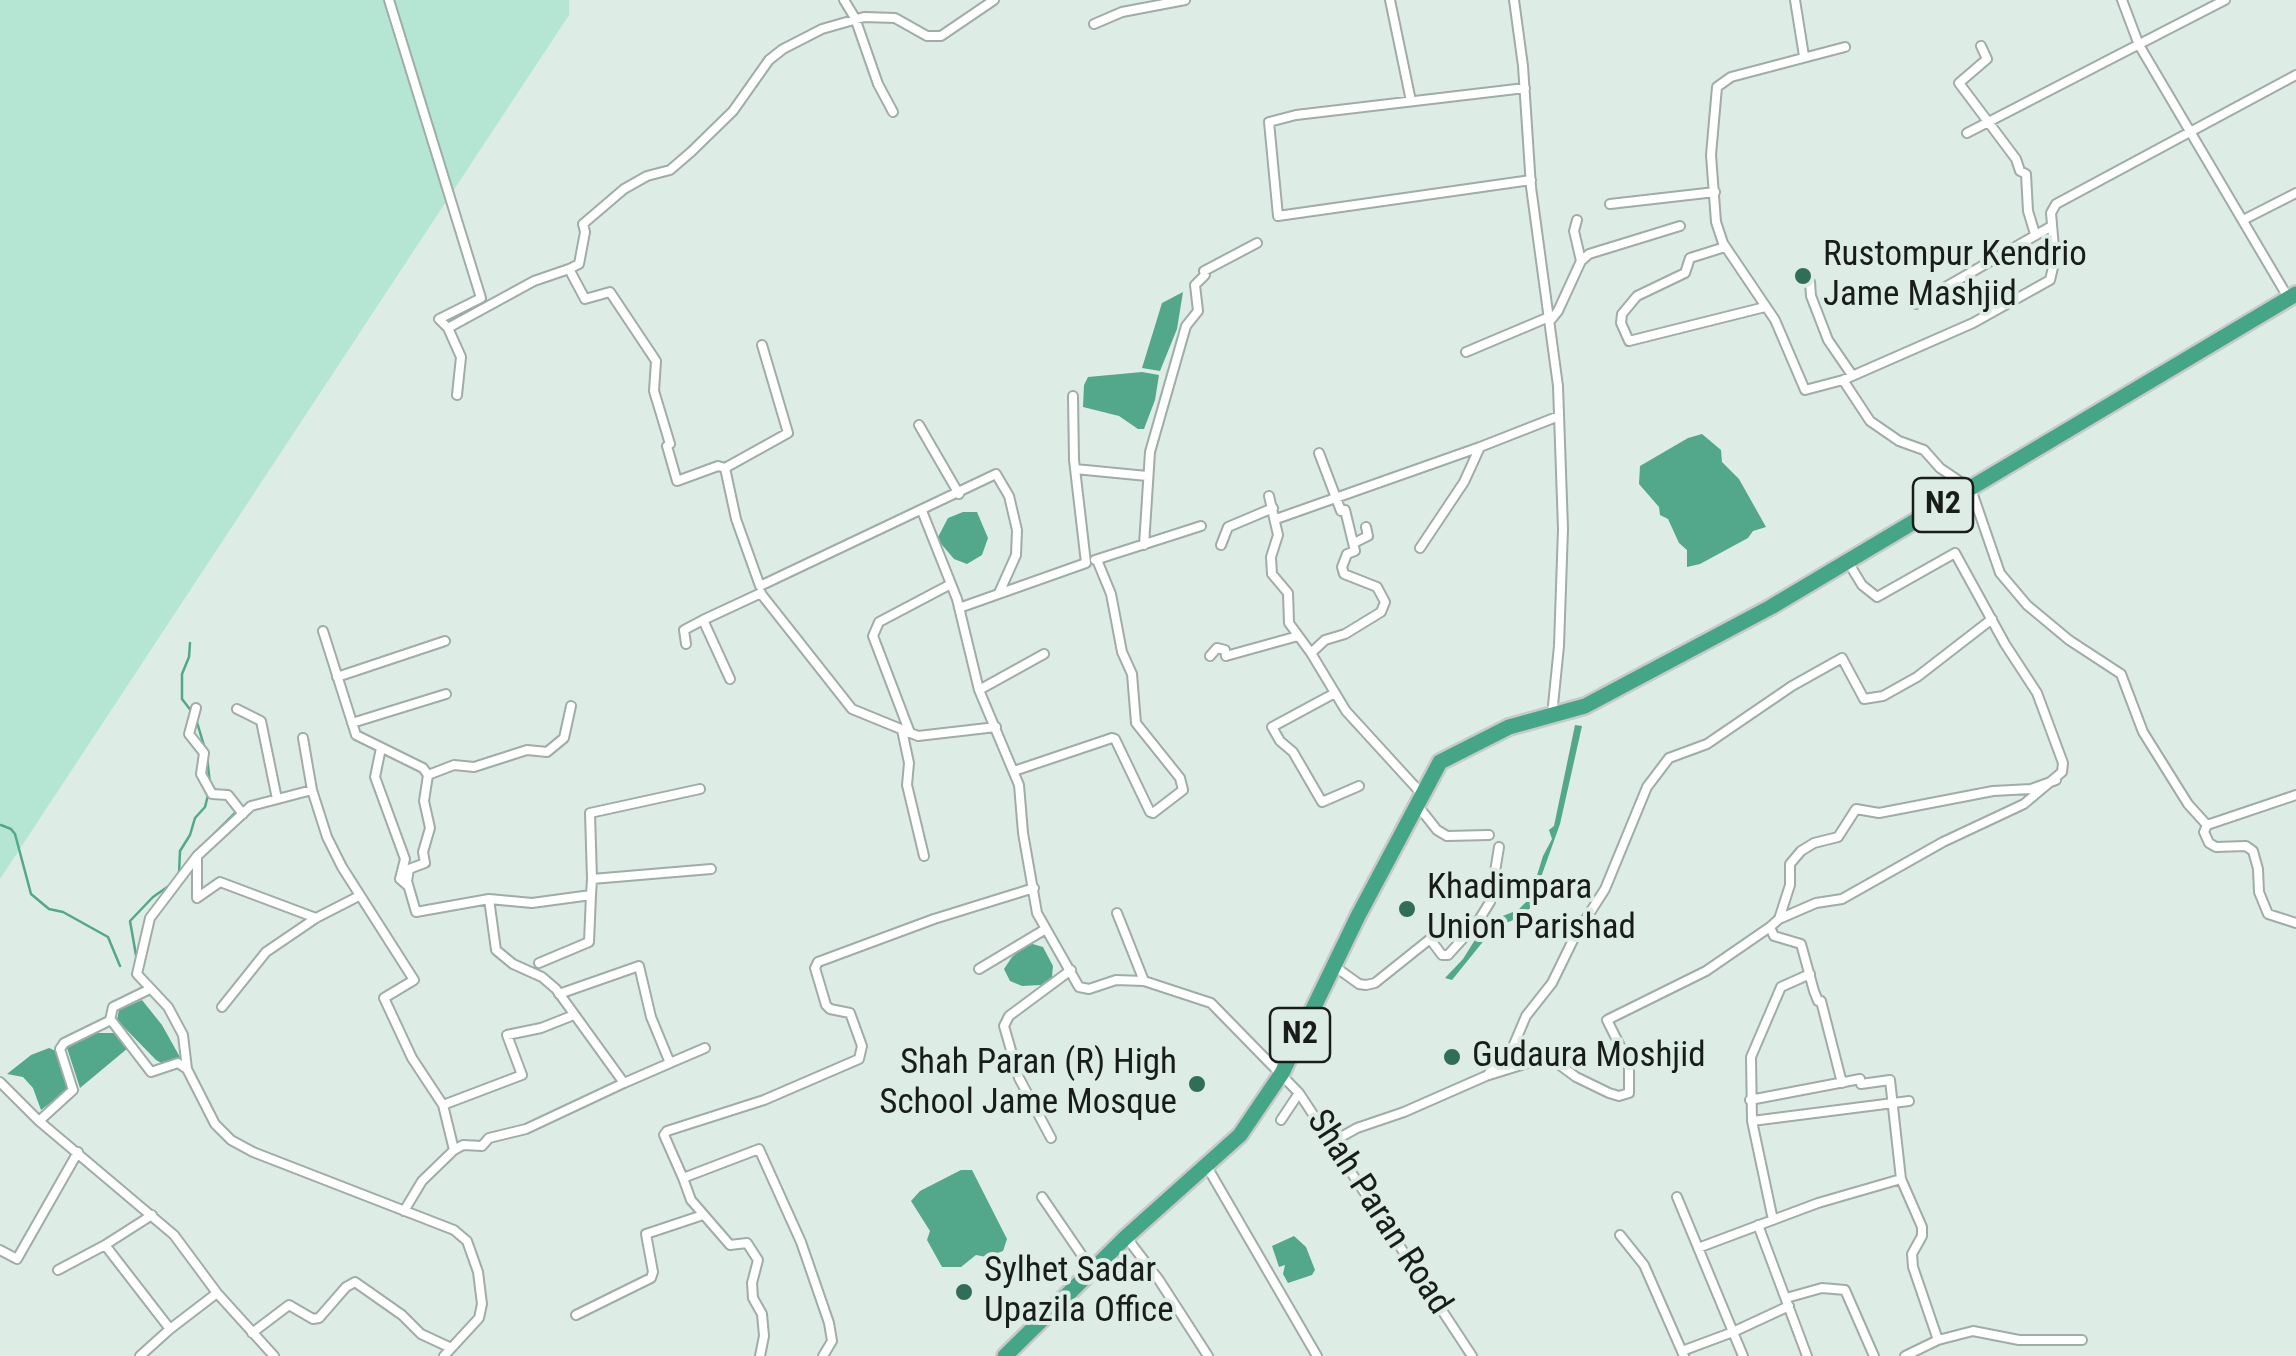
<!DOCTYPE html>
<style>
body{margin:0}
canvas{display:block;background:#deece6}
</style>
<canvas width="2296" height="1356"></canvas>
<script>
const ctx = document.querySelector('canvas').getContext('2d');
ctx.lineJoin = 'round';
function paint(path, color) { ctx.fillStyle = color; ctx.fill(path, 'evenodd'); }
const shape = rows => new Path2D(rows.map(r => 'M' + r).join(''));
function trace(path, color, width, dash) { ctx.strokeStyle = color; ctx.lineWidth = width; ctx.lineCap = dash ? 'butt' : 'round'; ctx.setLineDash(dash || []); ctx.stroke(path); }
function label(font, color, halo, rows, align = 'center') {
  ctx.font = font + ' "Roboto Condensed",sans-serif'; ctx.lineWidth = 8; ctx.setLineDash([]); ctx.textBaseline = 'middle'; ctx.strokeStyle = halo; ctx.fillStyle = color; for (const [text, x, y, turn = 0] of rows) {
    ctx.save(); ctx.translate(x, y); ctx.rotate((+turn || 0) * Math.PI / 180); ctx.textAlign = isNaN(turn) ? turn : align; if (halo) ctx.strokeText(text, 0, 0); ctx.fillText(text, 0, 0); ctx.restore();
  }
}
paint(shape([
 [0,0,569,0,569,15,0,879]
]), '#b4e6d3');
paint(shape([
 [1183,292,1177,329,1160,371,1142,368,1162,303],
 [1142,372,1159,375,1155,400,1144,429,1138,429,1119,416,1083,407,1084,385,1088,377],
 [1702,434,1721,450,1722,462,1739,479,1766,527,1753,531,1748,538,1700,564,1687,567,1687,550,1679,543,1668,519,1660,515,1659,507,1639,484,1640,466,1688,438],
 [963,512,977,512,988,538,982,555,967,564,954,559,937,539,948,518],
 [1575,725,1582,726,1560,824,1530,908,1523,916,1494,928,1452,980,1445,978,1463,959,1478,935,1495,919,1518,910,1530,898,1543,856,1552,839,1549,830,1554,826],
 [1029,943,1043,947,1053,966,1052,977,1041,985,1022,986,1010,981,1004,969,1012,957],
 [142,1000,162,1025,181,1059,163,1064,156,1060,117,1020,119,1010],
 [94,1033,115,1033,128,1048,80,1088,67,1048],
 [49,1048,56,1051,71,1087,41,1110,33,1088,23,1077,7,1074,31,1055],
 [961,1170,972,1170,1007,1239,1003,1251,986,1257,976,1255,961,1267,942,1267,927,1240,930,1231,911,1201,920,1191],
 [1294,1236,1306,1247,1315,1270,1312,1275,1288,1283,1283,1274,1285,1265,1279,1267,1272,1246]
]), '#53a78a');
trace(shape([
 [190,643,189,657,182,674,182,699,192,712],
 [196,719,205,749],
 [207,757,210,784],
 [1,825,11,829,15,834,31,894,49,909,63,912,108,937,120,966],
 [202,846,235,813],
 [179,874,180,851,190,835,195,818,205,807,209,791],
 [137,961,130,921,153,897,173,883]
]), '#53a78a', 2.5);
const street = shape([
 [389,0,481,298,439,319],
 [844,0,855,18,878,84,893,112],
 [994,0,941,36,927,36,895,18,864,17,822,29,783,49,769,60,733,111,691,152,670,170,647,176,624,189,583,224,585,232,579,264,569,269,585,299,610,292,656,361,654,391,670,444,667,446,677,481,718,466,725,468,736,519,760,586,996,474,1009,496,1017,530,1016,555,999,593],
 [1390,0,1411,101],
 [1514,0,1523,66,1531,187,1558,386,1563,529,1559,646,1552,715],
 [1795,0,1804,56],
 [2122,0,2139,45,2289,299],
 [1094,24,1122,12,1185,0],
 [1981,46,1987,59,1959,83,2016,159,2020,171,2026,174,2028,211,2035,234],
 [1845,47,1731,77,1717,87,1711,155,1716,222,1723,243,1775,320,1805,390,1843,380,1870,421,1899,441,1924,450,1940,468,1971,489,2000,573,2027,605,2069,640,2121,674,2143,732,2188,804,2207,825,2204,832,2209,843,2216,847,2246,846,2253,851,2258,869,2259,892,2268,914,2296,923],
 [1525,88,1296,115,1269,122,1278,216,1531,180],
 [1967,133,2225,0],
 [1610,204,1715,192],
 [1577,220,1574,231,1581,261],
 [2243,220,2296,193],
 [1725,247,1690,258,1685,273,1637,296,1622,314,1621,323,1629,341,1765,307],
 [1810,282,1811,296,1828,340,1852,375],
 [1916,304,2050,227],
 [439,319,448,328,534,281,569,269],
 [1550,321,1558,311,1581,261,1589,254,1680,226],
 [448,328,461,357,457,395],
 [1466,352,1549,317],
 [1843,380,1973,323,2050,280,2055,259,2051,213,2056,204,2296,75],
 [919,425,959,494],
 [725,468,788,433,762,345],
 [1075,469,1147,476],
 [1269,496,1278,535,1271,557,1272,574,1288,593,1289,623,1311,653,1346,711,1421,793],
 [922,511,957,599,979,690,1019,785,1023,833,1037,913,1079,987,1089,989,1116,980,1144,981,1211,1003,1299,1093,1472,1356],
 [1276,519,1480,447],
 [1354,543,1368,536,1366,527],
 [1144,545,1150,452,1186,326,1198,311,1195,285,1205,275,1204,271,1257,243],
 [1221,545,1228,527,1273,508],
 [1420,548,1464,482,1480,447,1559,416],
 [1095,560,1201,526],
 [762,595,852,709,918,736,996,727],
 [959,608,1086,563,1074,460,1073,396],
 [323,631,356,735,423,768,428,775,424,801,430,828,423,852,425,863,409,869,407,881,416,912,489,899,496,950,513,964,542,977,556,989,624,1083,670,1063],
 [686,644,684,630,703,620],
 [1311,653,1325,640,1345,634,1381,612,1385,602,1377,587,1344,574,1342,567,1347,554,1355,551,1345,510,1341,511,1319,453],
 [1210,656,1217,648,1225,650,1226,656,1298,636],
 [337,677,445,641],
 [730,679,703,620,761,593],
 [979,690,1044,654],
 [1335,693,1272,727,1280,741,1293,752,1322,802,1359,786],
 [196,708,189,734,204,753,201,774,212,794,228,795,243,814],
 [237,709,261,721,277,799],
 [352,723,446,694],
 [902,730,909,763,907,785,924,856],
 [910,733,873,636,879,622,951,584],
 [303,738,312,790],
 [381,748,375,777,405,859,400,879,408,886],
 [1014,771,1112,738,1115,739,1150,812,1153,813,1183,790,1180,778,1136,723,1132,674,1122,652,1111,594,1097,560],
 [428,775,454,765,474,767,527,750,547,752,564,738,571,706],
 [1418,806,1437,830,1447,836,1489,835],
 [2207,825,2296,795],
 [592,879,590,813,700,789],
 [489,899,532,903,591,895,592,879,711,869],
 [1117,913,1144,981],
 [316,918,220,882,197,898,197,856,251,806,312,790,327,837,342,867,414,980,384,998,412,1058,443,1105,454,1150],
 [1779,919,1816,903,1842,899,1943,842,2024,804,2062,772,2063,763,2037,693,2005,644,1955,553,1877,597,1862,585,1848,562],
 [1770,927,1774,936,1801,944,1814,991,1818,1001,1821,1001,1842,1083],
 [539,963,589,942,591,895],
 [1334,966,1359,984,1366,985,1375,983,1430,939,1442,955,1448,955,1477,923,1490,902,1499,847],
 [979,969,1044,930],
 [559,994,639,966,651,1017,670,1063,705,1048],
 [222,1007,266,952,316,918,359,896],
 [110,1020,113,1007,150,989],
 [187,1069,183,1035,168,1007,137,974,150,918,197,856],
 [1489,1073,1512,1049,1526,1016,1552,983,1575,936,1605,889,1647,787,1669,758,1707,744,1792,686,1842,658,1864,699,1883,696,1917,677,1992,619],
 [0,1082,39,1121],
 [1750,1100,1860,1079,1861,1084,1890,1080,1901,1179,1922,1227,1922,1236,1912,1254,1913,1267,1938,1340],
 [443,1105,522,1075,507,1035,541,1028,574,1015],
 [1281,1120,1299,1093],
 [1752,1121,1909,1101],
 [1051,1138,1019,1078,1004,1026,1009,1016,1071,970],
 [1332,1142,1357,1128,1404,1112,1486,1076,1544,1058,1553,1060,1576,1077,1609,1093,1619,1096,1629,1093,1629,1064,1607,1020,1706,971,1770,927,1779,919,1790,885,1790,864,1801,851,1814,843,1838,837,1856,809,1879,813,1993,791,2031,789,2056,780],
 [1206,1165,1317,1356],
 [683,1178,691,1200,730,1245,747,1243,758,1260,752,1283,753,1298,762,1314,764,1336,760,1356],
 [1042,1197,1092,1270],
 [1677,1197,1743,1356],
 [404,1211,422,1181,454,1150,463,1145,482,1146,489,1138,526,1129,624,1083],
 [152,1215,105,1245,170,1329,217,1293],
 [1773,1220,1752,1121,1751,1057,1781,987,1810,974],
 [1758,1225,1807,1356],
 [1620,1235,1644,1265,1684,1356],
 [1126,1237,1159,1280,1208,1356],
 [1698,1248,1818,1203,1901,1179],
 [0,1250,17,1259,78,1152],
 [58,1270,105,1245],
 [1786,1298,1822,1288,1845,1290,1874,1356],
 [576,1315,651,1278,653,1272,646,1234,703,1215],
 [252,1333,289,1305,313,1319,319,1318,346,1287,355,1282,402,1315,421,1334,449,1347],
 [1682,1351,1733,1332,1789,1306],
 [140,1356,170,1329],
 [274,1356,217,1293,174,1235,39,1121,73,1090,60,1049,64,1043,111,1020,151,1072,178,1063,187,1069,215,1124,231,1140,253,1152,454,1230,467,1241,478,1272,482,1304,479,1318,444,1356],
 [823,1356,832,1341,829,1323,801,1242,759,1149,683,1178,664,1135,667,1131,764,1100,859,1059,862,1046,850,1013,830,1009,826,1005,815,968,818,962,934,919,1034,888],
 [1905,1356,1938,1340,1973,1331,2019,1340,2082,1340]
]);
const highway = shape([
 [1005,1356,1126,1237,1240,1135,1282,1073,1358,916,1440,762,1509,727,1585,706,1771,607,2296,294]
]);
trace(street, '#9faca7', 12);
trace(highway, '#c8c9c8', 20);
trace(street, '#fff', 8);
trace(highway, '#45a687', 15);
for (const [x, y, r, color] of [
 [1803,276,10,"#306e59"],
 [1407,909,10,"#306e59"],
 [1452,1057,10,"#306e59"],
 [1197,1084,10,"#306e59"],
 [964,1292,10,"#306e59"]
]) { const dot = new Path2D(); dot.arc(x, y, r, 0, 2 * Math.PI); ctx.fillStyle = color; ctx.fill(dot); trace(dot, '#deece6', 4); }
for (const [x, y, w] of [
 [1943,505,60],
 [1300,1035,60]
]) { const box = new Path2D(); box.roundRect(x - w / 2, y - 27, w, 54, 8); ctx.fillStyle = '#deece6'; ctx.fill(box); trace(box, '#181d1b', 2.5); }
label('bold 32px', '#181d1b', null, [
 ["N2",1943,505],
 ["N2",1300,1035]
]);
label('35px', '#181d1b', '#deece6', [
 ["Rustompur Kendrio",1823,256],
 ["Jame Mashjid",1823,296],
 ["Khadimpara",1427,889],
 ["Union Parishad",1427,929],
 ["Gudaura Moshjid",1472,1057],
 ["Shah Paran (R) High",1177,1064,"right"],
 ["School Jame Mosque",1177,1104,"right"],
 ["Sylhet Sadar",984,1272],
 ["Upazila Office",984,1312]
], 'left');
label('35px', '#181d1b', '#deece6', [
 ["Shah Paran Road",1378,1213,57]
]);
</script>
